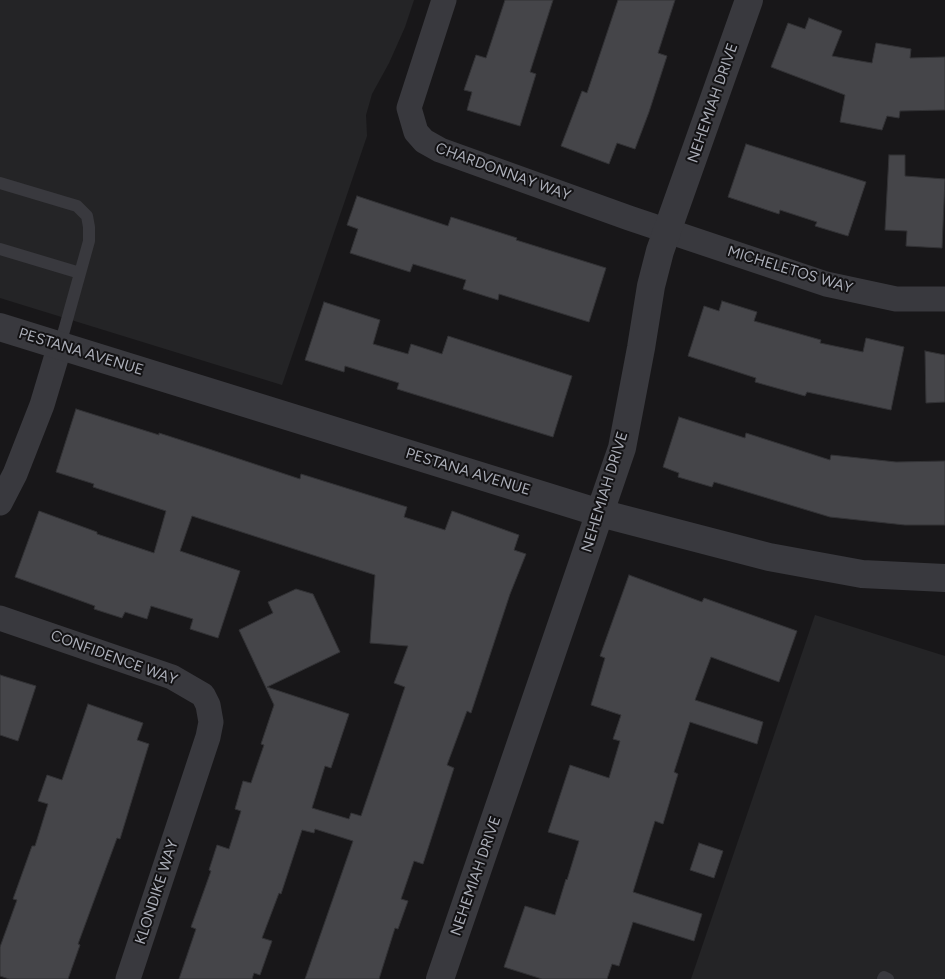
<!DOCTYPE html>
<style>
body{margin:0}
canvas{display:block;background:#181719}
</style>
<canvas width="945" height="979"></canvas>
<script>
const ctx = document.querySelector('canvas').getContext('2d');
ctx.lineJoin = 'round';
function paint(path, color) { ctx.fillStyle = color; ctx.fill(path, 'evenodd'); }
const shape = rows => new Path2D(rows.map(r => 'M' + r).join(''));
function trace(path, color, width, dash) { ctx.strokeStyle = color; ctx.lineWidth = width; ctx.lineCap = dash ? 'butt' : 'round'; ctx.setLineDash(dash || []); ctx.stroke(path); }
function label(font, color, halo, rows, align = 'center') {
  ctx.font = font + ' Figtree,sans-serif'; ctx.lineWidth = 4; ctx.setLineDash([]); ctx.textBaseline = 'middle'; ctx.strokeStyle = halo; ctx.fillStyle = color; for (const [text, x, y, turn = 0] of rows) {
    ctx.save(); ctx.translate(x, y); ctx.rotate((+turn || 0) * Math.PI / 180); ctx.textAlign = isNaN(turn) ? turn : align; if (halo) ctx.strokeText(text, 0, 0); ctx.fillText(text, 0, 0); ctx.restore();
  }
}
paint(shape([
 [0,0,414,0,405,27,389,63,372,94,366,115,367,136,282,385,0,298],
 [815,615,945,656,945,979,691,979]
]), '#242426');
const building = shape([
 [505,0,553,0,530,72,536,74,520,126,467,110,472,92,464,90,476,55,486,58,505,0],
 [618,0,675,0,658,53,667,56,649,112,635,149,617,143,609,164,561,146,582,91,587,93,618,0],
 [809,18,842,31,832,56,872,63,876,43,911,49,910,58,945,57,945,110,900,111,899,118,887,116,882,130,840,122,845,95,771,67,788,23,805,29,809,18],
 [746,144,866,182,848,236,815,226,817,222,780,210,779,214,728,197,746,144],
 [889,155,905,155,905,176,945,179,942,248,906,246,907,231,885,230,889,155],
 [357,196,448,226,451,217,517,238,516,240,606,268,589,322,499,294,498,300,463,289,466,280,413,264,410,272,350,253,358,229,347,225,357,196],
 [722,301,757,312,754,321,821,340,820,343,863,352,866,338,904,347,891,410,807,392,805,396,755,382,756,378,688,356,704,306,719,311,722,301],
 [324,302,380,320,373,344,408,354,411,344,442,354,448,336,572,376,553,437,397,389,399,383,345,366,344,372,305,360,324,302],
 [925,351,945,355,945,402,926,403,925,351],
 [76,409,159,435,159,433,212,450,300,479,301,474,407,507,404,517,445,530,452,511,519,535,514,550,526,554,510,594,471,713,467,711,447,765,454,768,423,864,414,861,401,899,408,901,398,929,395,928,379,979,305,979,353,841,315,829,314,833,302,830,281,894,279,893,262,938,272,941,260,975,254,973,252,979,179,979,196,929,191,927,211,871,209,870,217,845,229,849,241,811,235,809,243,781,251,783,264,745,261,744,274,705,239,630,273,613,268,602,296,589,313,594,340,652,267,687,349,714,331,768,325,766,312,808,349,819,351,813,361,816,405,687,394,683,408,646,370,643,375,575,192,516,180,551,240,571,218,638,190,629,193,619,151,606,147,619,125,612,122,618,94,609,95,606,15,577,39,511,97,532,97,534,154,553,166,511,93,487,94,484,56,472,76,409],
 [679,417,745,438,746,433,830,460,831,455,896,462,945,461,945,525,905,525,830,517,714,482,712,487,678,477,679,473,663,467,679,417],
 [629,575,702,602,704,598,797,631,779,682,711,657,695,700,763,722,757,744,690,722,674,772,678,774,663,824,655,821,633,892,702,914,694,941,633,922,619,966,612,964,607,979,542,979,504,967,525,906,555,915,566,879,567,880,579,841,548,832,570,765,609,778,620,741,613,739,621,715,591,705,605,658,600,656,629,575],
 [0,675,36,686,18,741,0,735,0,675],
 [88,704,143,723,137,740,149,744,120,839,117,838,78,944,80,945,68,979,9,979,0,976,0,947,17,900,13,899,32,846,35,846,48,804,38,801,47,775,62,780,88,704],
 [699,843,723,851,714,878,690,870,699,843]
]);
paint(building, '#454549');
trace(building, '#323235', 1);
trace(shape([
 [0,183,77,206,87,216,89,227,89,241,60,345],
 [0,249,80,273],
 [883,979,884,977,888,979]
]), '#39393e', 12);
trace(shape([
 [444,0,409,108,416,132,424,141,440,150,629,218,826,284,896,299,945,299],
 [0,503,15,474,42,405,60,345],
 [0,618,172,677,203,695,208,705,211,722,208,737,128,979]
]), '#39393e', 25);
trace(shape([
 [0,327,600,513,769,557,862,574,945,578],
 [440,979,622,448,641,348,651,286,660,251,749,0]
]), '#39393e', 28);
label('15px', '#abaeb8', '#131214', [
 ["NEHEMIAH DRIVE",713,103,-71],
 ["CHARDONNAY WAY",503,172,20],
 ["MICHELETOS WAY",790,270,17],
 ["PESTANA AVENUE",81,352,17],
 ["PESTANA AVENUE",468,472,17],
 ["NEHEMIAH DRIVE",605,492,-73],
 ["CONFIDENCE WAY",114,658,20],
 ["NEHEMIAH DRIVE",476,876,-71],
 ["KLONDIKE WAY",157,892,-72]
]);
</script>
